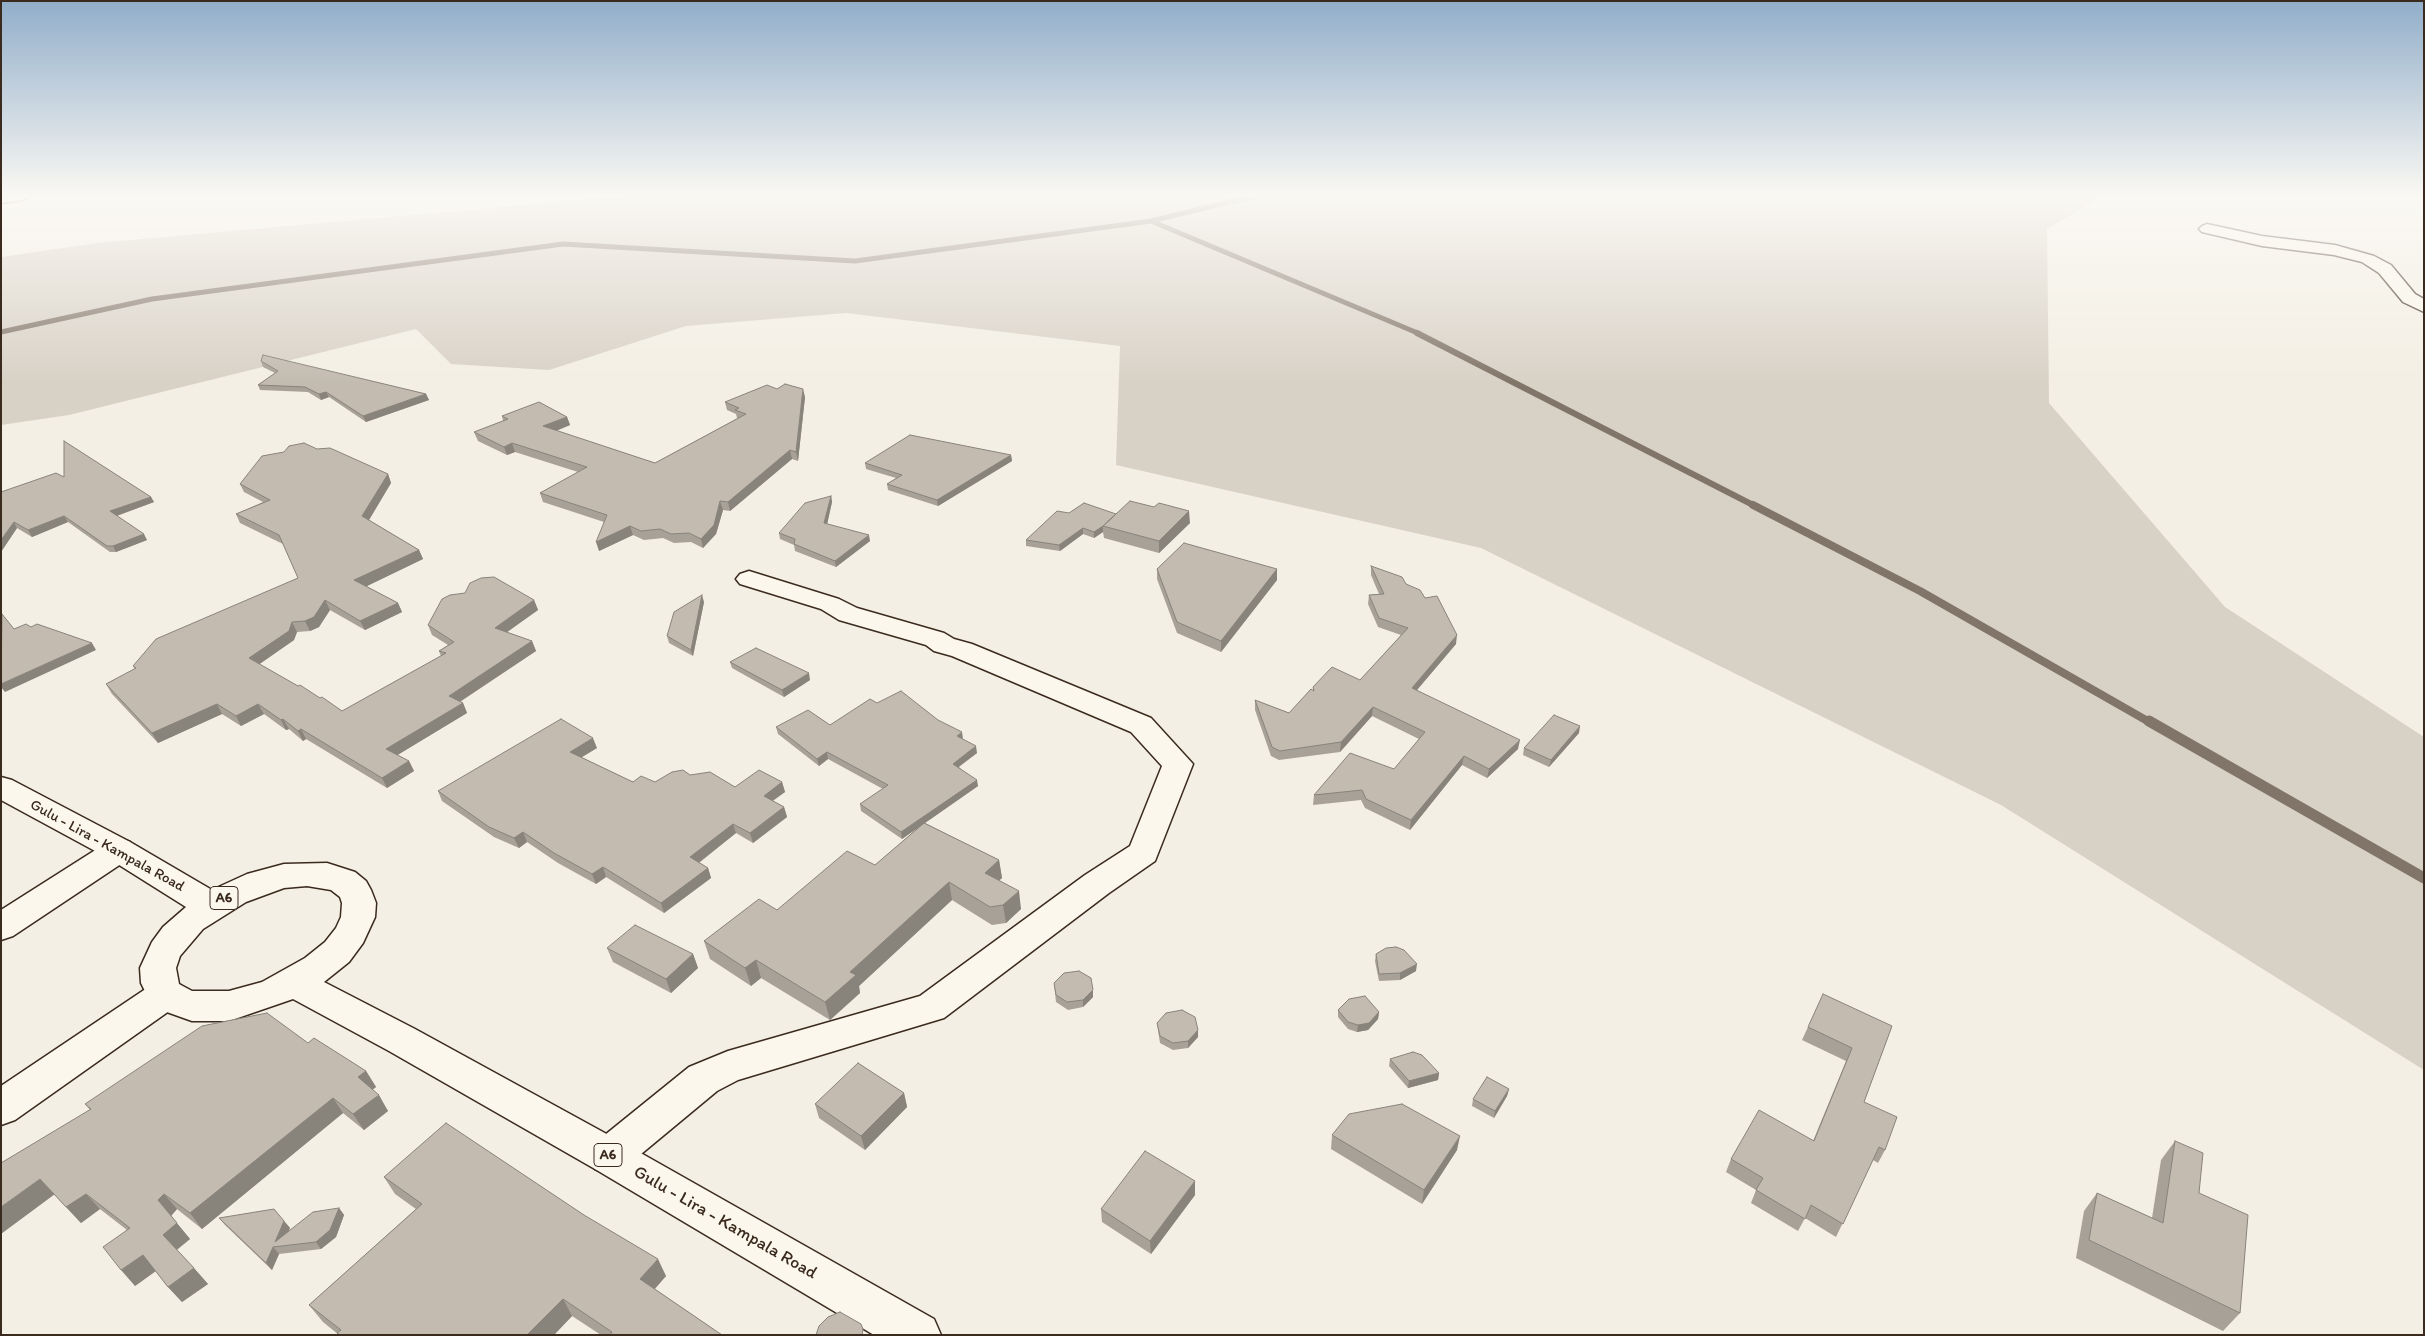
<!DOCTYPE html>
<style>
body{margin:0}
#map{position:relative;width:2425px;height:1336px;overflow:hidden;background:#f3efe4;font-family:Itim,sans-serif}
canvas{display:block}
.frame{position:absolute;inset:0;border:2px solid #3b2a1e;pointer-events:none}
</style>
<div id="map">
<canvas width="2425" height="1336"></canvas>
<div class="frame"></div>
</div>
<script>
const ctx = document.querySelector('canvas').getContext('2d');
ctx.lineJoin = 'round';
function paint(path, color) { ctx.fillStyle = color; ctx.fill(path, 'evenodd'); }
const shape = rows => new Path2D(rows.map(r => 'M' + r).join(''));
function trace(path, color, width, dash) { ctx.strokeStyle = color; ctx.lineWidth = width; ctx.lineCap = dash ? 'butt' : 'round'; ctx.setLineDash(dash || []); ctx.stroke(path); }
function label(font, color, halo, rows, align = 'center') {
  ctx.font = font + ' Itim,sans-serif'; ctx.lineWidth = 4; ctx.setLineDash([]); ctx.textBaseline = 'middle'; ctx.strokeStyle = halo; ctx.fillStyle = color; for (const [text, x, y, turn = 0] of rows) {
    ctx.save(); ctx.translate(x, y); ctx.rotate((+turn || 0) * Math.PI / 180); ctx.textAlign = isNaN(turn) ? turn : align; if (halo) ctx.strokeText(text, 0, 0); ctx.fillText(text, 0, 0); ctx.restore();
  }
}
paint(shape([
 [625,196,2103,196,2047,229,2049,403,2225,607,2424,737,2424,1070,2001,805,1481,548,1116,465,1120,346,846,313,686,326,549,370,451,364,416,329,69,415,1,425,1,257,97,243]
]), '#d8d1c6');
trace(shape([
 [1151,221,1420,334],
 [1,332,152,299,563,244,855,261,1151,221,1254,196]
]), '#817468', 5);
trace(shape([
 [1417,333,1755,506]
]), '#817468', 6);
trace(shape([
 [1753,505,1920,591,2151,723]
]), '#817468', 8);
trace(shape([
 [2149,721,2424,878]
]), '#817468', 11);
const minor = shape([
 [1,196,30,196,23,200,1,203,1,196],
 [2207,224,2262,236,2335,245,2374,256,2391,265,2415,294,2424,299,2424,312,2403,302,2379,273,2362,262,2334,255,2262,246,2202,232,2199,229,2202,226,2207,224],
 [749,571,839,599,857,608,944,633,954,639,972,644,1151,718,1193,764,1155,861,1109,893,944,1018,738,1080,717,1091,623,1169,609,1174,595,1169,589,1156,595,1143,689,1067,728,1051,920,996,1085,875,1130,846,1162,766,1131,732,952,656,934,651,926,645,839,620,821,609,740,584,736,579,740,574,749,571],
 [119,838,130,842,135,850,130,858,13,936,1,940,1,910,108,842,119,838],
 [166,979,179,984,184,994,179,1004,15,1120,1,1125,1,1086,153,984,166,979]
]);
const major = shape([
 [1,777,12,780,130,842,212,890,247,874,284,864,327,863,355,872,366,881,371,890,376,903,375,917,363,943,349,962,324,982,415,1029,623,1143,934,1319,941,1335,874,1335,595,1169,389,1051,293,999,229,1021,192,1021,164,1011,153,1004,146,993,141,983,140,968,152,942,163,927,186,907,108,858,1,800,1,777],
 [307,886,331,890,340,897,342,903,341,917,336,928,325,942,305,958,262,982,229,991,192,991,179,984,176,968,180,956,203,929,246,902,284,888,307,886]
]);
trace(minor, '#3b2a1e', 3);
trace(major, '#3b2a1e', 3);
paint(minor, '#fbf7ec');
paint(major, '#fbf7ec');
paint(shape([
 [261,361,426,394,429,400,366,422,329,397,321,400,308,392,260,390,258,385,275,373,263,367],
 [777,389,805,397,798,461,792,459,730,511,723,510,716,534,703,548,691,542,674,543,663,538,644,540,633,535,599,551,604,522,543,502,540,493,578,472,515,452,507,455,478,441,474,432,503,421,502,416,567,417,570,425,556,431,655,463,738,418,737,418,736,414,727,410,725,402],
 [317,449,388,474,391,483,369,520,419,550,423,559,366,586,398,603,402,612,365,630,330,610,319,627,310,631,297,632,294,640,259,664,342,711,441,656,439,651,448,645,432,635,428,625,534,600,538,610,506,632,532,641,536,651,460,702,463,703,467,713,397,755,409,761,414,771,387,788,306,739,303,741,289,729,286,730,264,714,241,726,222,714,158,743,112,694,106,684,135,669,133,666,298,578,283,544,240,523,236,514,263,502,244,492,240,484],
 [1011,455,1012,461,938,506,888,490,887,484,896,478,866,469,865,463],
 [64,477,151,497,154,502,117,516,147,540,116,552,110,552,68,522,32,537,17,528,1,552,1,492],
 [831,496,832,502,827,524,870,541,836,567,795,551,794,545,780,539,779,533],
 [1069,513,1116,514,1190,523,1159,553,1104,538,1103,532,1094,538,1083,534,1060,551,1026,546,1026,540],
 [1371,566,1406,584,1425,598,1456,644,1417,690,1518,749,1487,778,1462,765,1410,830,1365,808,1361,800,1313,805,1314,795,1394,769,1419,739,1372,716,1340,752,1279,760,1271,756,1255,710,1255,700,1289,713,1313,690,1313,687,1360,680,1401,635,1378,627,1368,604,1369,595,1379,594,1371,575],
 [1157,569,1277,569,1277,580,1221,652,1177,633,1157,579],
 [704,602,693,656,669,643,667,636],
 [730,662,810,680,784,697,732,668],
 [877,703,938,720,963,739,977,753,959,767,978,786,925,823,999,860,1002,878,999,880,1021,909,1006,923,992,925,952,900,859,986,860,993,830,1020,761,978,751,986,710,959,704,941,777,910,875,865,919,827,902,839,861,811,860,804,883,789,828,759,819,766,778,734,776,727,830,725],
 [1579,733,1549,767,1523,755,1524,748],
 [597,748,581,757,633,782,655,782,690,775,735,787,782,782,785,792,773,801,784,807,787,817,753,843,736,833,699,863,708,868,711,878,664,913,606,877,596,884,558,863,527,842,519,848,494,837,442,801,438,791],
 [607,948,693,954,698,968,671,993,613,962],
 [1376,954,1416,971,1400,980,1379,981,1375,961],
 [1054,983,1093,990,1093,997,1083,1007,1068,1010,1056,1002],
 [1338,1010,1379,1012,1378,1019,1368,1030,1357,1032,1348,1029,1338,1017],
 [1157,1023,1198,1037,1188,1048,1173,1050,1160,1043,1158,1030],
 [1892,1026,1864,1102,1885,1150,1878,1163,1873,1160,1836,1237,1805,1218,1798,1231,1751,1203,1756,1190,1726,1172,1731,1159,1813,1141,1846,1061,1802,1040,1808,1027],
 [308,1043,366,1071,376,1087,372,1090,388,1111,364,1130,343,1113,202,1229,177,1209,171,1216,190,1239,177,1250,208,1284,182,1302,168,1287,156,1271,135,1286,127,1230,100,1209,81,1223,55,1195,90,1110,85,1104],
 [1390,1059,1439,1073,1438,1080,1408,1088,1389,1066],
 [1509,1089,1507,1096,1494,1118,1472,1106,1473,1099],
 [904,1093,907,1107,865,1150,819,1118,815,1104],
 [1332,1135,1457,1150,1422,1204,1331,1149],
 [2175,1141,2199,1193,2240,1313,2223,1331,2076,1258,2084,1211,2097,1193,2152,1218,2161,1160],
 [384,1177,666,1276,655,1289,722,1335,601,1335,572,1316,554,1335,339,1335,323,1322,309,1305,416,1209,395,1194],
 [1195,1181,1195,1195,1151,1254,1102,1222,1101,1209],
 [339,1208,344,1215,336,1237,321,1249,279,1254,272,1270,225,1225,219,1218,284,1221,290,1228,288,1232]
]), '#a8a197');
paint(shape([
 [803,389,805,397,798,461,796,452],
 [326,392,329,397,321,400,319,394],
 [426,394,429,400,366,422,363,416],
 [567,417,570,425,546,435,543,426],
 [512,443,515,452,507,455,504,447],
 [790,450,792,459,730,511,728,502],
 [1011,455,1012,461,938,506,937,500],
 [388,474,391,483,366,525,362,516],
 [831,496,832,502,826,529,824,523],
 [151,497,154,502,113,517,110,511],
 [720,501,723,510,716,534,703,548,701,539],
 [1189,511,1190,523,1159,553,1159,541],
 [64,516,68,522,32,537,28,530],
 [14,522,17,528,1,552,1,540],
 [630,526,633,535,599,551,596,542],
 [1103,526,1103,532,1094,538,1094,532],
 [1083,528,1083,534,1060,551,1059,545],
 [144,534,147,540,116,552,113,546],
 [869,535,870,541,836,567,835,561],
 [419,550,423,559,359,590,354,580],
 [1277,569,1277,580,1221,652,1221,641],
 [702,595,704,602,693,656,691,650],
 [325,600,330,610,319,627,310,631,305,621],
 [534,600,538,610,499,638,495,628],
 [398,603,402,612,365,630,360,621],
 [292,622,297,632,294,640,254,668,249,658],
 [1457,635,1456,644,1411,697,1412,688],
 [532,641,536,651,453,706,449,696],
 [92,643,96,650,5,692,1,687,1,684],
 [809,673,810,680,784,697,782,690],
 [463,703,467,713,391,759,386,749],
 [217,704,222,714,158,743,152,733],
 [258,704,264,714,241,726,236,716],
 [1373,707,1372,716,1340,752,1341,742],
 [283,719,289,729,286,730,281,720],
 [1580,726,1579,733,1549,767,1551,760],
 [301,729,306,739,303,741,298,731],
 [962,732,963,739,957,736],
 [593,738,597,748,574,762,570,752],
 [1520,740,1518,749,1487,778,1489,769],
 [976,746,977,753,954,770,953,764],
 [827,752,828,759,819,766,817,759],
 [1464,756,1462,765,1410,830,1411,820],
 [409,761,414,771,387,788,382,778],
 [977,780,978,786,902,839,901,832],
 [782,782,785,792,766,805,764,796],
 [784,807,787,817,753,843,750,833],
 [733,824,736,833,693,867,690,857],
 [523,832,527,842,519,848,514,838],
 [999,860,1002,878,988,891,985,873],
 [603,867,606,877,596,884,592,874],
 [708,868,711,878,664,913,661,903],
 [949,882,952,900,859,986,860,993,830,1020,825,1002,850,972],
 [1019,891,1021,909,1006,923,1003,905],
 [693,954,698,968,671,993,666,979],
 [756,960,761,978,751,986,745,968],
 [1417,964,1416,971,1400,980,1400,973],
 [1093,990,1093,997,1083,1007,1083,1000],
 [1379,1012,1378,1019,1368,1030,1357,1032,1358,1025],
 [1198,1030,1198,1037,1188,1048,1188,1041],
 [366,1071,376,1087,368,1093,358,1077],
 [1439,1073,1438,1080,1408,1088,1409,1081],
 [1509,1089,1507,1096,1494,1118,1495,1111],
 [904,1093,907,1107,865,1150,861,1136],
 [379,1095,388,1111,364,1130,353,1114],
 [333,1098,343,1113,202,1229,190,1213],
 [1460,1136,1457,1150,1422,1204,1424,1190],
 [40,1179,55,1194,1,1234,1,1207],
 [1195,1181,1195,1195,1151,1254,1150,1241],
 [86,1194,100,1209,81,1223,66,1207],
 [164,1194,177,1209,171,1216,190,1239,176,1250,163,1235,158,1200],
 [339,1208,344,1215,336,1237,321,1249,316,1242],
 [284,1221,290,1228,282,1246,275,1242],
 [273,1247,279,1254,272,1270,266,1263],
 [143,1255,157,1270,135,1286,121,1270],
 [658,1259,666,1276,648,1296,640,1279],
 [194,1268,208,1284,182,1302,168,1287],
 [563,1299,572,1316,554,1335,527,1335]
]), '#88837b');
const building = shape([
 [263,355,426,394,363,416,326,392,319,394,305,387,258,385,278,371,261,361,263,355],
 [785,384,803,389,796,452,790,450,728,502,720,501,714,525,701,539,689,533,671,534,660,529,641,531,630,526,596,542,607,515,540,493,587,467,512,443,504,447,474,432,508,419,502,416,539,402,567,417,543,426,655,463,746,414,735,410,739,408,725,402,767,385,777,389,785,384],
 [910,435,1011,455,937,500,887,484,902,475,865,463,910,435],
 [64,441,151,497,110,511,144,534,113,546,107,546,64,516,28,530,14,522,1,540,1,492,56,473,64,477,64,441],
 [304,443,317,449,330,448,388,474,362,516,419,550,354,580,398,603,360,621,325,600,314,617,305,621,292,622,289,631,249,658,298,686,300,685,320,698,322,697,342,711,446,653,439,651,454,642,428,625,442,599,450,595,465,593,470,583,481,578,494,577,534,600,495,628,532,641,449,696,463,703,386,749,409,761,382,778,301,729,298,731,283,719,281,720,258,704,236,716,217,704,152,733,106,684,136,668,133,666,156,639,298,578,279,535,236,514,270,500,240,484,262,456,284,452,289,446,304,443],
 [831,496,824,523,869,535,835,561,794,544,795,539,779,533,805,503,831,496],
 [1130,501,1154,507,1159,503,1189,511,1159,541,1103,526,1130,501],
 [1084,503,1116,514,1103,526,1094,532,1083,528,1059,545,1026,540,1057,511,1069,513,1084,503],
 [1184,543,1277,569,1221,641,1177,622,1157,569,1184,543],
 [1371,566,1402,577,1406,584,1420,590,1425,598,1437,596,1457,635,1412,688,1520,740,1489,769,1464,756,1411,820,1366,799,1362,790,1314,795,1350,753,1394,769,1425,732,1373,707,1341,742,1280,751,1272,747,1255,700,1289,713,1311,689,1314,691,1313,687,1332,667,1360,680,1408,628,1379,618,1369,595,1384,594,1371,566],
 [702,595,691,650,667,636,674,612,702,595],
 [2,614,14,629,26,624,31,627,37,624,92,643,1,684,2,614],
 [756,648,809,673,782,690,730,662,756,648],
 [901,691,938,720,962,732,957,736,976,746,953,764,977,780,901,832,860,804,888,785,827,752,817,759,776,727,808,710,830,725,870,699,877,703,901,691],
 [1554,715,1580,726,1551,760,1524,748,1554,715],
 [561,719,593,738,570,752,633,782,641,776,655,782,672,772,683,770,690,775,710,772,735,787,759,770,782,782,764,796,784,807,750,833,733,824,690,857,708,868,661,903,603,867,592,874,554,853,523,832,514,838,489,827,438,791,561,719],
 [924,823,999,860,985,873,1019,891,1003,905,990,907,949,882,850,972,856,975,825,1002,756,960,745,968,704,941,759,899,777,910,847,851,875,865,924,823],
 [635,925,693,954,666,979,607,948,635,925],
 [1396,947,1404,950,1417,964,1400,973,1379,974,1376,954,1386,948,1396,947],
 [1079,971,1091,978,1093,990,1083,1000,1067,1002,1056,995,1054,983,1064,973,1079,971],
 [1823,994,1892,1026,1864,1102,1897,1117,1885,1150,1879,1147,1843,1224,1811,1205,1805,1219,1756,1190,1763,1178,1731,1159,1759,1110,1814,1141,1852,1048,1808,1027,1823,994],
 [1365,996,1379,1012,1369,1023,1358,1025,1348,1022,1338,1010,1349,999,1365,996],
 [1182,1010,1195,1017,1198,1030,1188,1041,1173,1043,1160,1036,1157,1023,1166,1013,1182,1010],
 [267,1013,308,1043,314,1038,366,1071,358,1077,379,1095,353,1114,333,1098,190,1213,164,1194,158,1200,177,1223,163,1235,194,1268,168,1287,143,1255,121,1270,103,1247,130,1228,86,1194,66,1207,40,1179,1,1207,1,1163,91,1109,85,1104,202,1026,267,1013],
 [1413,1052,1422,1055,1439,1073,1409,1081,1390,1059,1413,1052],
 [858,1063,904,1093,861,1136,815,1104,858,1063],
 [1487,1077,1509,1089,1495,1111,1473,1099,1487,1077],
 [1402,1104,1460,1136,1424,1190,1332,1135,1349,1114,1402,1104],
 [446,1123,584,1215,658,1259,640,1279,722,1335,610,1335,612,1332,563,1299,527,1335,340,1335,337,1333,341,1330,309,1305,422,1204,384,1177,446,1123],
 [2175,1141,2203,1153,2199,1193,2248,1215,2240,1313,2089,1240,2097,1193,2163,1223,2175,1141],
 [1145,1151,1195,1181,1150,1241,1101,1209,1145,1151],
 [339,1208,330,1230,316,1242,273,1247,266,1263,219,1218,274,1209,284,1221,275,1242,313,1212,339,1208],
 [840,1312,861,1324,863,1329,862,1335,816,1335,819,1326,828,1317,840,1312]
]);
paint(building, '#c3bbb0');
trace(building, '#88837b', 1);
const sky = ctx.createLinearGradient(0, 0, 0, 383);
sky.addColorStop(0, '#91aec9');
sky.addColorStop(0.51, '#faf8f3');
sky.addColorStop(1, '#faf8f300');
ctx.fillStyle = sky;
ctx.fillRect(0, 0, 2425, 383);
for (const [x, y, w] of [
 [224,898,28],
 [608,1155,28]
]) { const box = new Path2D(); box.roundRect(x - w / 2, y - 11.5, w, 23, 4); ctx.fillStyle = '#fbf7ec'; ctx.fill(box); trace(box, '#3b2a1e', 1); }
label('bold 14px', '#3b2a1e', null, [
 ["A6",224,898],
 ["A6",608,1155]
]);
label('15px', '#3b2a1e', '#fbf7ec', [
 ["Gulu - Lira - Kampala Road",107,846,29]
]);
label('18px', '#3b2a1e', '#fbf7ec', [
 ["Gulu - Lira - Kampala Road",725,1223,30]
]);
</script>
